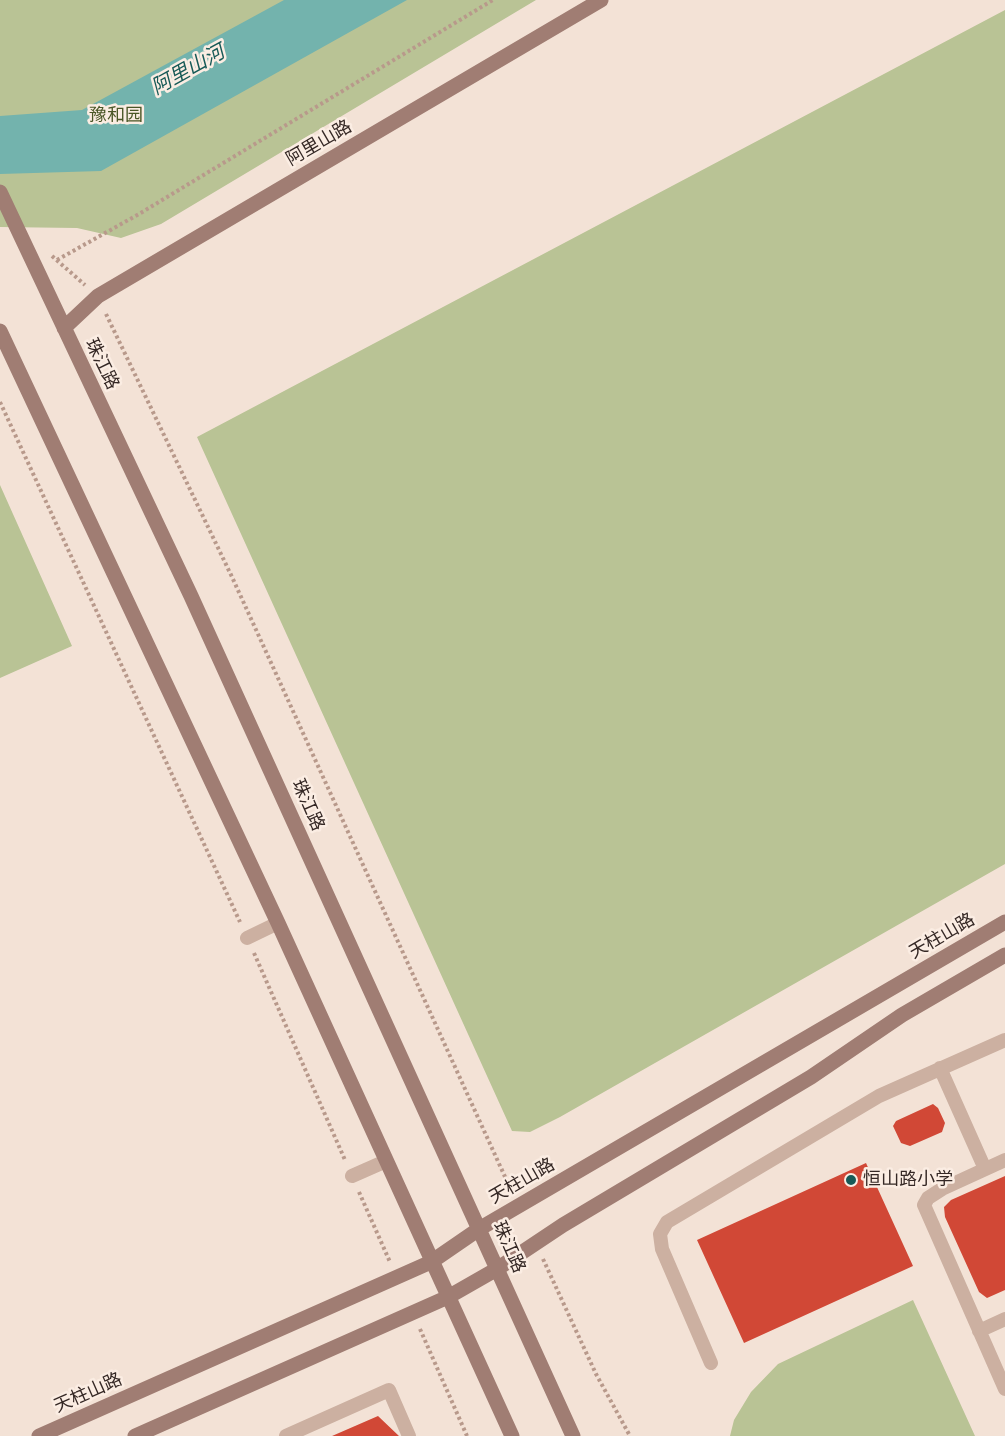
<!DOCTYPE html>
<meta charset="utf-8">
<style>
body{margin:0}
canvas{display:block;background:#f3e2d6}
</style>
<canvas width="1005" height="1436"></canvas>
<script>
const ctx = document.querySelector('canvas').getContext('2d');
ctx.lineJoin = 'round';
function paint(path, color) { ctx.fillStyle = color; ctx.fill(path, 'evenodd'); }
const shape = rows => new Path2D(rows.map(r => 'M' + r).join(''));
function trace(path, color, width, dash) { ctx.strokeStyle = color; ctx.lineWidth = width; ctx.lineCap = dash ? 'butt' : 'round'; ctx.setLineDash(dash || []); ctx.stroke(path); }
function label(font, color, halo, rows, align = 'center') {
  ctx.font = font + ' "Alegreya Sans","Noto Sans SC",sans-serif'; ctx.lineWidth = 5; ctx.setLineDash([]); ctx.textBaseline = 'middle'; ctx.strokeStyle = halo; ctx.fillStyle = color; for (const [text, x, y, turn = 0] of rows) {
    ctx.save(); ctx.translate(x, y); ctx.rotate((+turn || 0) * Math.PI / 180); ctx.textAlign = isNaN(turn) ? turn : align; if (halo) ctx.strokeText(text, 0, 0); ctx.fillText(text, 0, 0); ctx.restore();
  }
}
paint(shape([
 [0,0,536,0,161,224,121,238,77,228,0,227],
 [1005,10,1005,864,560,1117,530,1132,512,1131,197,437],
 [0,485,72,646,0,678],
 [913,1300,975,1436,730,1436,734,1420,751,1392,778,1364]
]), '#b9c395');
paint(shape([
 [284,0,407,0,101,171,0,174,0,116,82,110]
]), '#73b3ad');
paint(shape([
 [933,1104,938,1108,945,1123,942,1132,910,1146,901,1143,893,1126,896,1121],
 [866,1163,913,1266,744,1343,697,1240],
 [1005,1176,1005,1290,987,1298,979,1292,945,1217,944,1207,951,1200],
 [378,1416,399,1436,332,1436]
]), '#d14836');
trace(shape([
 [52,256,85,285],
 [57,260,139,214,493,0],
 [106,314,232,577,511,1190],
 [0,402,240,922],
 [254,953,345,1160],
 [359,1192,390,1262],
 [543,1259,596,1374,630,1436],
 [420,1329,467,1436]
]), '#b8998b', 4, [3, 3]);
trace(shape([
 [247,938,278,923],
 [940,1068,985,1169],
 [1005,1160,942,1189,928,1198,924,1205,1005,1389],
 [352,1176,386,1161],
 [979,1331,1005,1319],
 [711,1363,662,1249,660,1234,667,1222,879,1096,1005,1040],
 [286,1436,389,1390,409,1436]
]), '#ccb0a1', 14);
trace(shape([
 [0,192,191,596,573,1436],
 [64,328,98,296,601,0],
 [0,331,278,923,512,1436],
 [39,1436,431,1262,479,1229,1005,922],
 [135,1436,448,1297,497,1269,563,1225,811,1077,902,1015,1005,955]
]), '#a07d73', 15);
for (const [x, y, r, color] of [
 [851,1180,6,"#175a57"]
]) { const dot = new Path2D(); dot.arc(x, y, r, 0, 2 * Math.PI); ctx.fillStyle = color; ctx.fill(dot); trace(dot, '#fbede3', 2); }
label('18px', '#4a5626', '#fbede3', [
 ["豫和园",116,116]
]);
label('18px', '#352825', '#fbede3', [
 ["阿里山路",319,143,-30],
 ["珠江路",102,364,64],
 ["珠江路",308,805,66],
 ["天柱山路",942,936,-30],
 ["天柱山路",522,1181,-30],
 ["珠江路",509,1247,66],
 ["天柱山路",88,1393,-24]
]);
label('18px', '#352825', '#fbede3', [
 ["恒山路小学",863,1180]
], 'left');
label('italic 20px', '#175a57', '#fbede3', [
 ["阿里山河",188,70,-29]
]);
</script>
